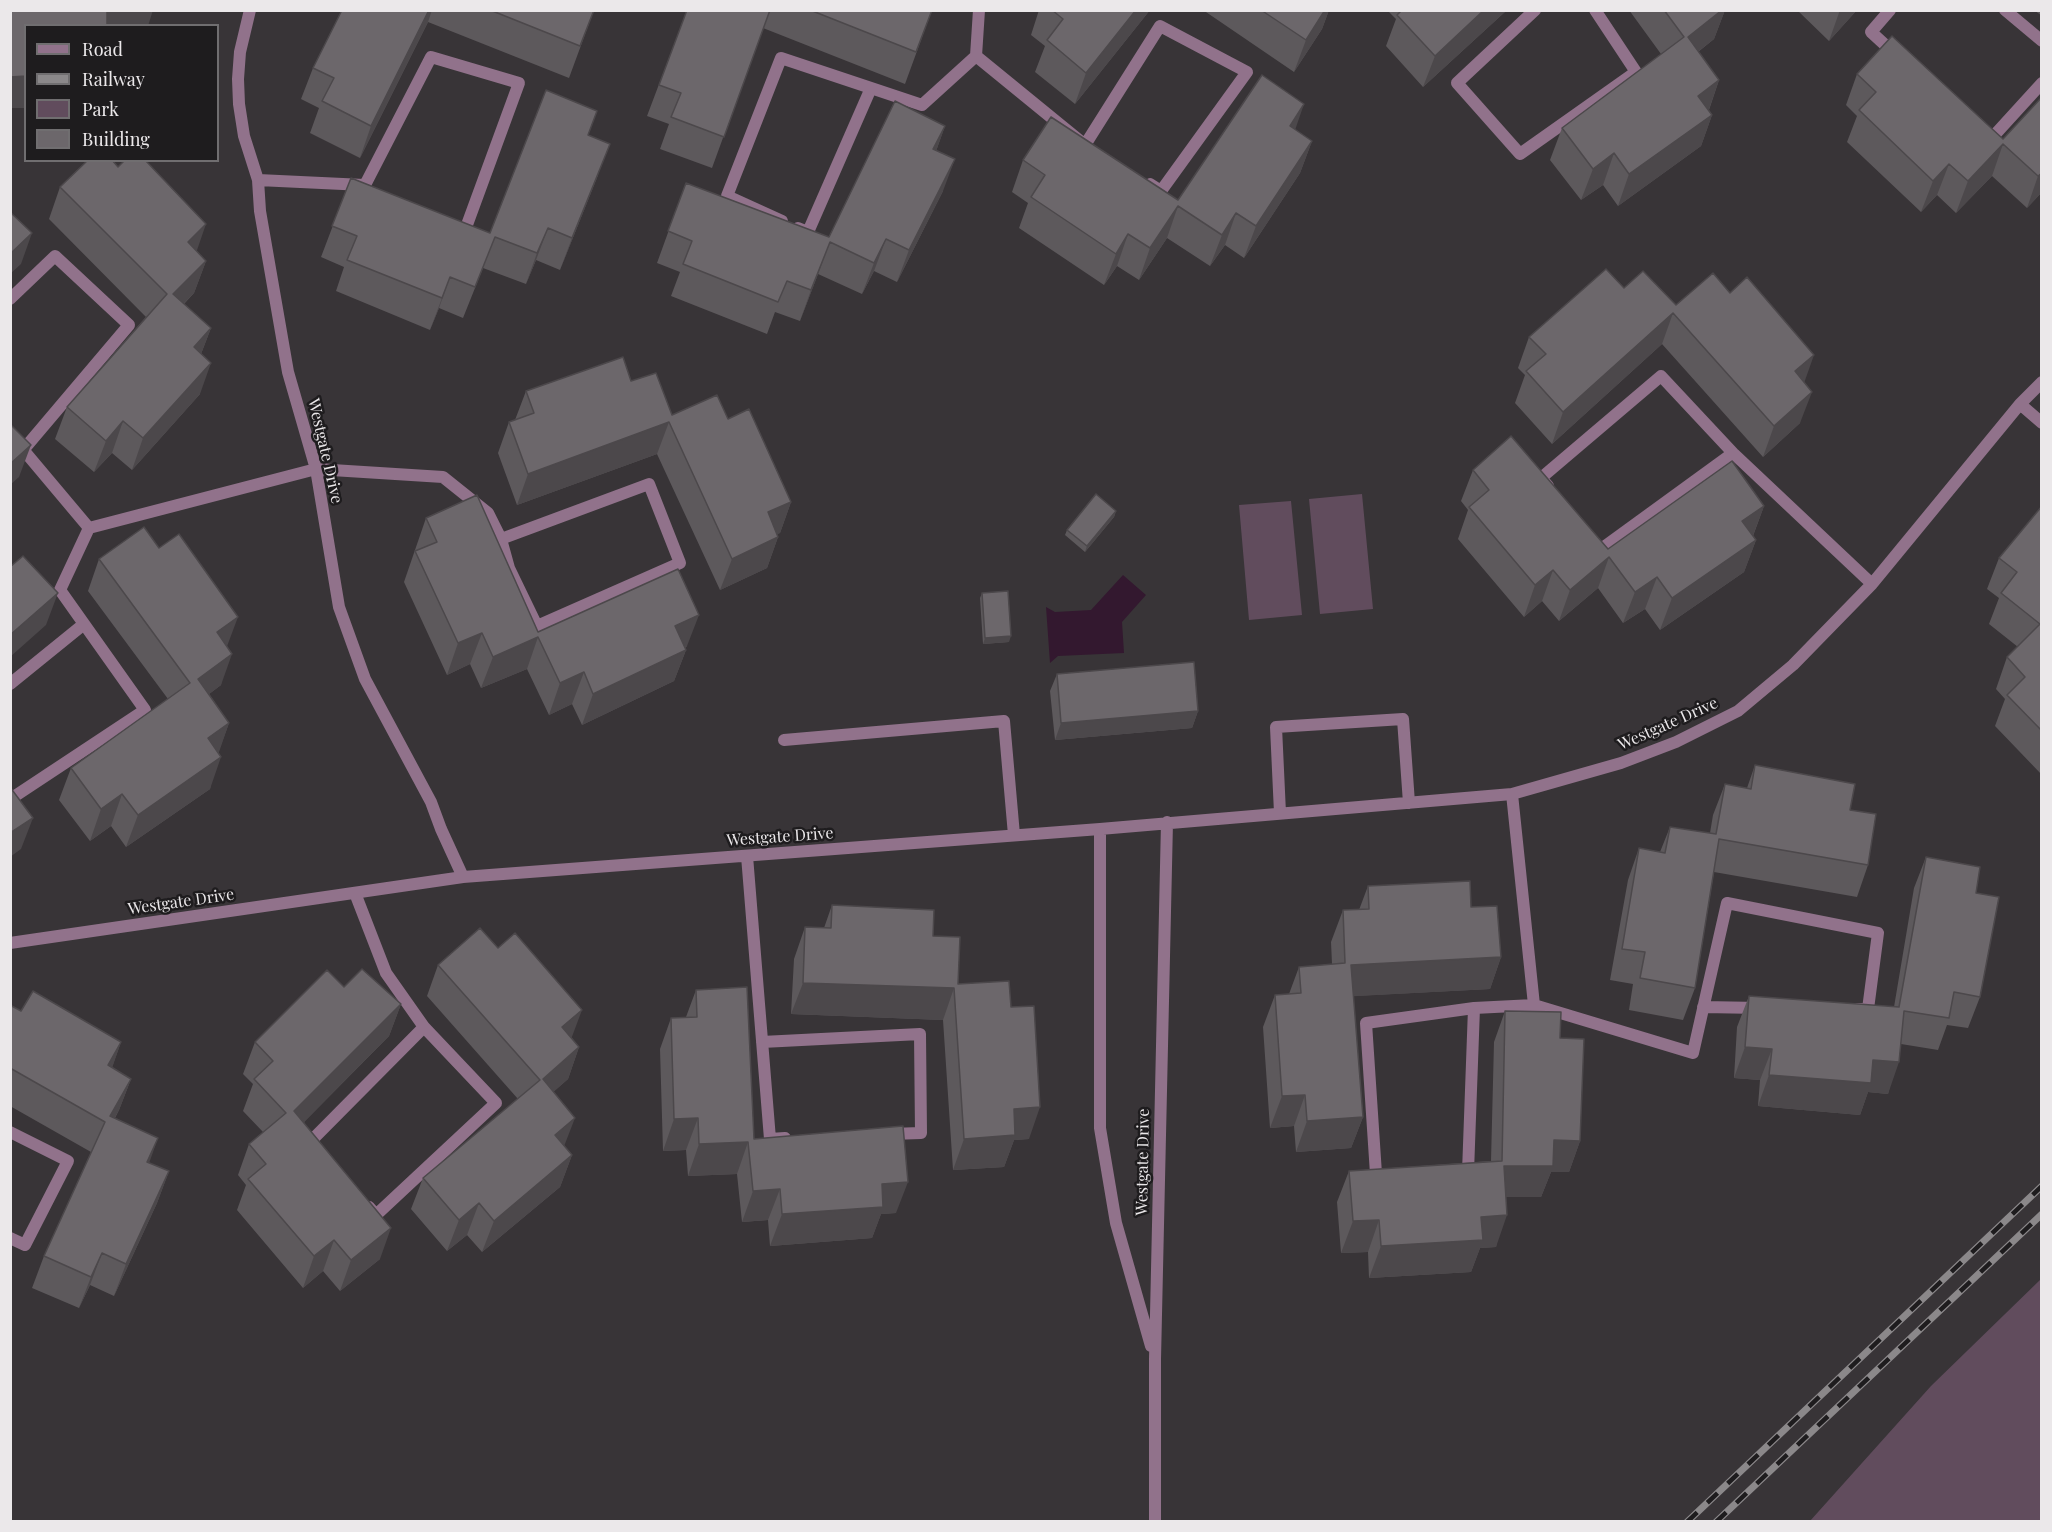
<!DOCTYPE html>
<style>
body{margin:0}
#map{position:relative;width:2052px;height:1532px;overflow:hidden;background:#383437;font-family:"Playfair Display",serif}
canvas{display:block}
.frame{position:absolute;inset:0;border:12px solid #ebe8ea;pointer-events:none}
.legend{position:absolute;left:24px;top:24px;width:195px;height:138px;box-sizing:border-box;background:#1e1c1e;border:2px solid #706e70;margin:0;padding:8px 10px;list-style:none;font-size:18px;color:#ebe8ea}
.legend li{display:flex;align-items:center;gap:12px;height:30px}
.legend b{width:30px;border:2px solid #706e70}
</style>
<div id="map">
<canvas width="2052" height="1532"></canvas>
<div class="frame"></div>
<ul class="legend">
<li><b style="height:8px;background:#91728b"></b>Road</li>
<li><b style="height:8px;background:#8b888a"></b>Railway</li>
<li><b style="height:16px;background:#614c5d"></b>Park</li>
<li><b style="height:16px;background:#6c676b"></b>Building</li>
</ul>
</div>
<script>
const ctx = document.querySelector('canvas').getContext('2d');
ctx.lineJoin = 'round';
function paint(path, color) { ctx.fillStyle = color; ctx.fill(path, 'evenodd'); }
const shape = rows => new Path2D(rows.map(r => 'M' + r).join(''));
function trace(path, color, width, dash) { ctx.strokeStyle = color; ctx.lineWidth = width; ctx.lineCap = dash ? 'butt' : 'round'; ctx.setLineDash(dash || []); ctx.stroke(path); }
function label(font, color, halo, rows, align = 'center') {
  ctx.font = font + ' "Playfair Display",serif'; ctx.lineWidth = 5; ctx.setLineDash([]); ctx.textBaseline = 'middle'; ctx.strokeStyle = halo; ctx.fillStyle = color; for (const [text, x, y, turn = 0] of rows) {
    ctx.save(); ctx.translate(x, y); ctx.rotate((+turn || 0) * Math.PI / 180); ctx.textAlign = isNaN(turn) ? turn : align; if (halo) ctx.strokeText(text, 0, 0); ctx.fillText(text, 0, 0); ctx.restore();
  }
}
paint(shape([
 [1362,494,1373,609,1320,614,1309,499],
 [1291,501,1302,615,1249,620,1239,505],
 [2041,1279,2041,1521,1810,1521,1931,1386]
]), '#614c5d');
paint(shape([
 [1123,575,1146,595,1122,622,1124,653,1058,656,1050,663,1046,607,1055,612,1091,610]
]), '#33182f');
trace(shape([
 [250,10,240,52,238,79,239,104,244,136,258,180,260,211,288,372,316,469,339,607,365,679,431,802,441,829,463,877],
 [1535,10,1457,83,1520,154,1636,72,1595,10],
 [1890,10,1871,32,1895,54],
 [2005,10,2042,41],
 [976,56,1085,145,1160,26,1247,72,1161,191,1150,184],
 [1985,136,1990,140,2042,83],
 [258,180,364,185],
 [365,185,431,57,519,83,464,233,458,230],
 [782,221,727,196,781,58,922,105,976,56,979,10],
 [798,228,808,232,871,88],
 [10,299,55,256,129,325,24,449],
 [2020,404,2042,423],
 [10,434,89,528,316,469,443,477,488,513,501,539,509,568,537,626,680,563,649,484,501,539],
 [1548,486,1541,478,1661,376,1733,453,1872,584],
 [1595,543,1601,549,1733,453],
 [10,684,84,624],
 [784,740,1004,721,1014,835],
 [10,797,12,798,145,710,60,590,89,528],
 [1280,813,1276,727,1403,719,1409,803],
 [1100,829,1100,1128,1116,1223,1151,1346],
 [747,856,770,1139,785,1138],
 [355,893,386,973,424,1027,496,1103,376,1215,369,1207],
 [10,943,463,877,1100,829,1512,794,1621,763,1676,742,1738,711,1793,665,1872,584,2020,404,2042,382],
 [1534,1005,1693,1053,1727,903,1878,933,1868,1009,1856,1009],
 [1703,1007,1760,1008],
 [762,1042,920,1034,921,1133,890,1134],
 [10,1132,68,1161,25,1245,10,1238],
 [312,1146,309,1143,424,1027],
 [1462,1172,1468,1172,1474,1008],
 [1387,1174,1376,1174,1366,1023,1474,1008,1534,1005,1512,794],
 [1155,1522,1155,1359,1167,822]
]), '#91728b', 12);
const rail = shape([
 [1687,1522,2042,1186],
 [1716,1522,2042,1214]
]);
trace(rail, '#8b888a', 7);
trace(rail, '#1e1c1e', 4.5, [14]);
paint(shape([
 [342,10,594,10,569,78,428,22,360,158,310,133,319,108,301,99,313,68],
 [687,10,932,10,905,84,763,28,712,168,660,149,669,124,647,116],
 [1039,10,1150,10,1075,104,1035,72,1045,46,1031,35],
 [1203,10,1329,10,1322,29,1294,72],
 [1389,10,1507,10,1423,87,1386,46,1396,19,1389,12],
 [1629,10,1725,10,1714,39,1698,52,1719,80,1709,110,1712,115,1701,146,1618,206,1603,185,1581,200,1550,160,1562,128,1661,54],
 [1797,10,1857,10,1829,41],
 [2034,10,2042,10,2042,16],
 [1857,74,2003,139,2042,97,2042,192,2027,208,1992,176,1956,213,1937,195,1921,212,1847,142,1857,116,1846,105],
 [945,126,936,151,943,191,897,282,874,271,862,294,818,274,800,321,775,312,767,334,671,296,680,272,657,263,686,183,829,237],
 [1295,130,1312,141,1300,173,1244,258,1225,245,1210,266,1167,238,1139,280,1117,266,1104,285,1019,228,1028,203,1012,192,1023,160,1178,200],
 [589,135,598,175,560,270,536,260,526,284,483,268,463,318,439,308,430,330,336,291,344,267,321,257,351,178,490,233],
 [60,187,196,251,206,261,194,293,184,304,211,328,201,354,200,394,132,470,112,453,94,472,55,439,67,407,146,317,49,219],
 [1624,288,1676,305,1804,382,1800,423,1763,457,1662,344,1552,444,1515,403,1525,375,1518,368,1529,337],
 [631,381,672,415,728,419,791,502,780,533,777,534,778,537,767,568,720,590,657,454,517,505,498,453,509,422,515,420,526,391],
 [1473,470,1608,549,1764,506,1753,536,1756,540,1744,572,1660,630,1645,609,1623,623,1598,588,1559,621,1542,601,1524,617,1458,539,1468,510,1461,501],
 [2042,506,2042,775,1995,726,2005,699,1996,689,2007,657,2018,647,1989,624,1999,598,1987,589,1999,558],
 [1116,511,1114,517,1085,552,1065,535,1067,530],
 [426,518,538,632,687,646,685,648,686,650,674,681,582,725,572,704,549,715,527,669,481,688,470,664,447,675,404,582],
 [99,559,227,647,221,685,209,694,229,723,218,753,210,789,126,847,111,826,90,841,59,800,71,768,168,699,88,591],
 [982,593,1009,642,983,644,980,598],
 [1057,674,1198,711,1192,728,1055,740,1050,691],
 [1755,765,1850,810,1868,865,1857,897,1714,872,1695,988,1683,1020,1629,1010,1633,984,1610,980,1628,880,1639,848,1660,852,1670,827,1710,833,1713,815,1725,784,1747,788],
 [1926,857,1976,893,1980,997,1968,1028,1947,1025,1938,1050,1901,1044,1888,1094,1868,1092,1860,1115,1758,1106,1760,1080,1734,1078,1737,1027,1749,996,1894,1007,1914,888],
 [1368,886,1471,907,1501,957,1490,989,1353,996,1363,1117,1351,1148,1296,1152,1294,1126,1270,1128,1263,1027,1275,995,1289,994,1299,967,1332,964,1331,942,1343,910,1359,910],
 [832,905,933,936,958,984,1011,1007,1029,1139,1014,1140,1004,1167,953,1170,943,1020,791,1014,794,959,805,927,824,928],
 [438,965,572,1038,579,1047,568,1079,553,1092,564,1147,572,1155,560,1187,482,1252,467,1235,447,1251,411,1209,423,1178,518,1099,427,996],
 [344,987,401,1004,389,1036,304,1122,380,1259,340,1291,323,1271,303,1288,237,1210,246,1185,238,1175,249,1144,263,1132,243,1111,253,1084,243,1074,255,1042],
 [696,990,754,1139,896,1213,881,1214,872,1238,770,1246,768,1220,742,1222,737,1174,688,1176,686,1150,663,1151,660,1049,671,1018,686,1017],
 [10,1005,21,1011,121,1042,112,1067,131,1079,119,1110,115,1118,149,1163,169,1171,157,1203,114,1296,90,1285,79,1308,32,1288,44,1256,91,1152,10,1106],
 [1505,1011,1560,1038,1580,1141,1569,1172,1551,1172,1541,1197,1506,1197,1496,1247,1480,1248,1471,1272,1369,1278,1368,1252,1341,1253,1337,1202,1349,1171,1491,1161,1494,1042]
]), '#5d595c');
paint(shape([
 [103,10,153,10,148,26,98,26],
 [429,10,432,10,428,22,360,158,371,126],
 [1136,10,1150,10,1075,104,1086,73],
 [1325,10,1329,10,1322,29,1294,72,1306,40],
 [1484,10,1507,10,1423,87,1435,56],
 [1722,10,1725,10,1714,39,1676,69,1688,37],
 [1840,10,1857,10,1829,41],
 [26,76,26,108,10,108,10,77],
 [1719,80,1708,112,1698,96],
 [1304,104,1293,136,1290,126],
 [1712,115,1701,146,1618,206,1629,174],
 [945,126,934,157,933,149],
 [1312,141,1300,173,1244,258,1256,226],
 [610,144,598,175,560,270,572,238],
 [2003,144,1992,176,1956,213,1968,181],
 [1614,153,1603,185,1581,200,1593,169],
 [955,159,943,191,897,282,909,250],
 [1949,164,1937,195,1921,212,1933,181],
 [2042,173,2042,192,2027,208,2038,176],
 [1178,206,1167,238,1139,280,1150,248],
 [1236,213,1225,245,1210,266,1222,235],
 [206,224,195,256,188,242],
 [548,228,536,260,526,284,537,253],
 [32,233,21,264,10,274,10,254],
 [1128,234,1117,266,1104,285,1116,254],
 [886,239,874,271,862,294,874,263],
 [830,242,818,274,800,321,811,290],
 [206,261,194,293,162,326,173,294],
 [450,277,439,308,430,330,442,298],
 [1673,313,1662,344,1552,444,1563,412],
 [211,328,199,359,194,347],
 [1814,355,1803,386,1795,371],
 [211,363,200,394,132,470,143,438],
 [1812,392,1800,423,1763,457,1774,426],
 [123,421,112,453,94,472,106,441],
 [669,422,657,454,517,505,528,474],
 [31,445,19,477,10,485,10,464],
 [791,502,780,533,756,544,768,512],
 [1764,506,1752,538,1742,521],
 [1116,511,1114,517,1085,552,1087,546],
 [778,537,767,568,720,590,732,559],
 [1756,540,1744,572,1660,630,1672,598],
 [1609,557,1598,588,1559,621,1570,590],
 [1553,570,1542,601,1524,617,1535,585],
 [1657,577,1645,609,1623,623,1635,592],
 [58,593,46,625,10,657,10,635],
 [699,615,687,646,663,658,675,626],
 [238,617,226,649,217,632],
 [482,633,470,664,447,675,458,643],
 [1011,636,1009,642,983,644,985,638],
 [538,637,527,669,481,688,493,657],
 [686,650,674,681,582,725,593,694],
 [232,654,221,685,187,711,198,679],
 [584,672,572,704,549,715,560,683],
 [1198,711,1192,728,1055,740,1061,723],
 [229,723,218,755,208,738],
 [221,757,210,789,126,847,138,815],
 [122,794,111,826,90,841,101,809],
 [33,818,21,849,10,857,10,833],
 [1501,957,1490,989,1339,997,1351,965],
 [803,983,954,988,943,1020,791,1014],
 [401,1004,389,1036,283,1143,294,1111],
 [582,1010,570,1042,562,1027],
 [121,1042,110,1074,108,1065],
 [579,1047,568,1079,532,1111,543,1079],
 [1745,1047,1772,1049,1760,1080,1734,1078],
 [1873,1060,1899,1062,1888,1094,1868,1092,1860,1115,1758,1106,1769,1075],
 [131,1079,119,1110,98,1148,110,1116],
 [1305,1095,1294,1126,1270,1128,1282,1096],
 [1040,1107,1029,1139,1014,1140,1004,1167,953,1170,964,1139,1014,1109],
 [1363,1117,1351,1148,1296,1152,1307,1121],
 [575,1118,563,1149,555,1135],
 [698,1118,686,1150,663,1151,674,1119],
 [158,1138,147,1169,147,1162],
 [1554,1140,1580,1141,1569,1172,1551,1172,1541,1197,1493,1197,1504,1166],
 [748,1142,737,1174,688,1176,699,1144],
 [572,1155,560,1187,482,1252,494,1221],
 [169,1171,157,1203,114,1296,126,1264],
 [908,1182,896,1213,881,1214,872,1238,770,1246,782,1214,882,1184],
 [780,1189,768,1220,742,1222,753,1191],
 [479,1203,467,1235,447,1251,459,1220],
 [1507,1215,1496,1247,1480,1248,1471,1272,1369,1278,1381,1246,1481,1217],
 [1379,1220,1368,1252,1341,1253,1353,1221],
 [391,1228,380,1259,340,1291,351,1260],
 [334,1240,323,1271,303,1288,314,1256],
 [102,1253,90,1285,79,1308,91,1277]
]), '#4c484b');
const building = shape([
 [10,10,107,10,107,26,26,26,26,76,10,77,10,10],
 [342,10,429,10,371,126,322,101,334,78,313,68,342,10],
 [490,10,594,10,580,46,490,10],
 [687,10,770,10,724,137,671,117,681,93,659,85,687,10],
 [810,10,932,10,916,52,810,10],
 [1052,10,1136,10,1086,73,1047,40,1063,19,1052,10],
 [1261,10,1325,10,1306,40,1261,10],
 [1402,10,1484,10,1435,56,1397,15,1402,10],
 [1664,10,1722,10,1688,37,1719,80,1698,96,1712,115,1629,174,1614,153,1593,169,1562,128,1684,37,1664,10],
 [1892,36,2003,139,2042,97,2042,173,2038,176,2003,144,1968,181,1949,164,1933,181,1859,110,1876,92,1857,74,1892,36],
 [1262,75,1304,104,1290,126,1312,141,1256,226,1236,213,1222,235,1178,206,1150,248,1128,234,1116,254,1031,197,1045,175,1023,160,1051,117,1178,200,1262,75],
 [546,90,597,111,588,135,610,144,572,238,548,228,537,253,495,237,475,287,450,277,442,298,347,260,357,236,332,226,351,178,490,233,546,90],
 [895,101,945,126,933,149,955,159,909,250,886,239,874,263,830,242,811,290,787,281,778,302,683,264,692,241,668,231,686,183,829,237,895,101],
 [88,160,112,160,118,167,125,160,145,160,206,224,188,242,206,261,173,294,211,328,194,347,211,363,143,438,123,421,106,441,67,407,167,294,60,187,88,160],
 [10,212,32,233,10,254,10,212],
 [1606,269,1624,288,1643,271,1676,305,1713,273,1730,293,1747,277,1814,355,1795,371,1812,392,1774,426,1673,313,1563,412,1526,371,1546,354,1529,337,1606,269],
 [623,357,631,381,656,373,672,415,717,395,728,419,749,409,791,502,768,512,778,537,732,559,669,422,528,474,509,422,534,413,526,391,623,357],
 [10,424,31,445,10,464,10,424],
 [1511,436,1608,549,1732,461,1764,506,1742,521,1756,540,1672,598,1657,577,1635,592,1609,557,1570,590,1553,570,1535,585,1469,507,1489,490,1473,470,1511,436],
 [1096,494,1116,511,1087,546,1067,530,1096,494],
 [477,495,538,632,678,569,699,615,675,626,686,650,593,694,584,672,560,683,538,637,493,657,482,633,458,643,415,551,437,542,426,518,477,495],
 [2042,506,2042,731,2007,695,2025,677,2007,657,2040,624,2001,593,2017,572,1999,558,2042,506],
 [144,527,159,548,179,534,238,617,217,632,232,654,198,679,229,723,208,738,221,757,138,815,122,794,101,809,71,768,190,683,99,559,144,527],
 [23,556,58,593,10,635,10,567,23,556],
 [1008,591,1011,636,985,638,982,593,1008,591],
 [1194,662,1198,711,1061,723,1057,674,1194,662],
 [1755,765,1855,784,1850,810,1876,814,1868,865,1719,839,1695,988,1640,978,1645,952,1622,949,1639,848,1665,853,1670,827,1716,834,1725,784,1751,789,1755,765],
 [10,787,33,818,10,833,10,787],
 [1926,857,1980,867,1976,893,1999,897,1980,997,1954,992,1949,1018,1904,1011,1899,1062,1873,1060,1871,1083,1769,1075,1772,1049,1745,1047,1749,996,1899,1007,1926,857],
 [1470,881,1471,907,1497,906,1501,957,1351,965,1363,1117,1307,1121,1305,1095,1282,1096,1275,995,1301,993,1299,967,1345,963,1343,910,1369,909,1368,886,1470,881],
 [832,905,934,910,933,936,960,937,958,984,1009,981,1011,1007,1034,1006,1040,1107,1014,1109,1015,1135,964,1139,954,988,803,983,805,927,831,928,832,905],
 [480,928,498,948,515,933,582,1010,562,1027,579,1047,543,1079,575,1118,555,1135,572,1155,494,1221,479,1203,459,1220,423,1178,540,1080,438,965,480,928],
 [362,969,401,1004,294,1111,391,1228,351,1260,334,1240,314,1256,248,1179,266,1164,249,1144,286,1113,254,1079,273,1061,255,1042,327,970,344,987,362,969],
 [747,987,754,1139,903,1126,908,1182,882,1184,883,1207,782,1214,780,1189,753,1191,748,1142,699,1144,698,1118,674,1119,671,1018,697,1017,696,990,747,987],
 [33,991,121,1042,108,1065,131,1079,110,1116,158,1138,147,1162,169,1171,126,1264,102,1253,91,1277,44,1256,105,1122,10,1068,10,1005,21,1011,33,991],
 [1505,1011,1561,1012,1560,1038,1584,1039,1580,1141,1554,1140,1553,1166,1504,1166,1507,1215,1481,1217,1483,1240,1381,1246,1379,1220,1353,1221,1349,1171,1502,1161,1505,1011]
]);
paint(building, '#6c676b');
trace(building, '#4c484b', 1.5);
label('16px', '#ebe8ea', '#1e1c1e', [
 ["Westgate Drive",325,451,77],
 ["Westgate Drive",1668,724,-24],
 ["Westgate Drive",780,837,-4],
 ["Westgate Drive",181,902,-8],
 ["Westgate Drive",1143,1162,-89]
]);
</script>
